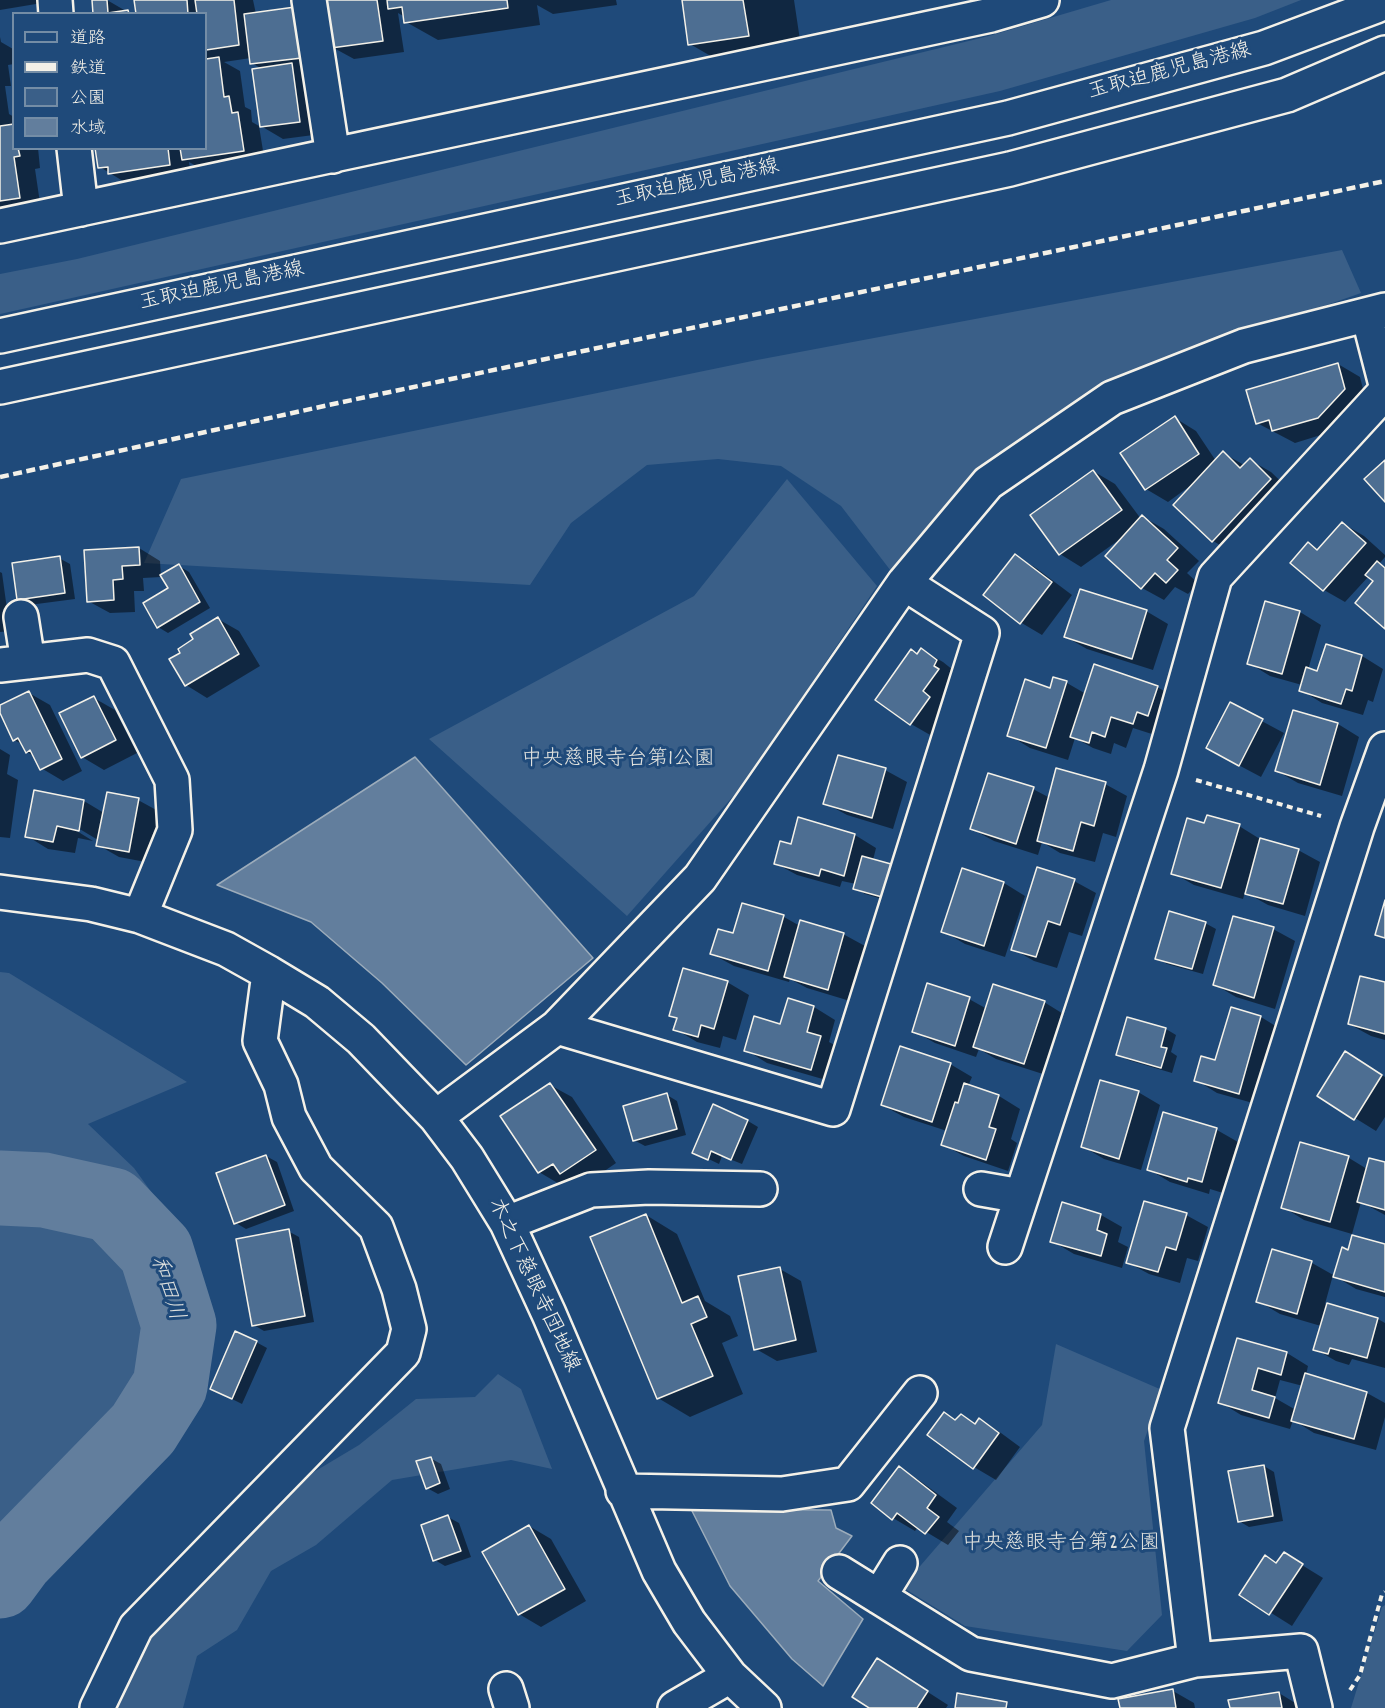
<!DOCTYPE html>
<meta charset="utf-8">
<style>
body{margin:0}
#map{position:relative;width:1385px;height:1708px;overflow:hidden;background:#1f4a7a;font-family:Dekko,"Klee One",sans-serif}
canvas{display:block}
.legend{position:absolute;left:12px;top:12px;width:195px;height:138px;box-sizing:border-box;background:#1f4a7a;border:2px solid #748da6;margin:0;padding:8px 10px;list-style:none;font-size:18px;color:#f4f1e8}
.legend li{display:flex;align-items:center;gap:12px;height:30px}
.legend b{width:30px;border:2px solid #748da6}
</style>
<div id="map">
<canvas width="1385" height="1708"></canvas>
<ul class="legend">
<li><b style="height:8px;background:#1f4a7a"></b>道路</li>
<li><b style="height:8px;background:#f4f1e8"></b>鉄道</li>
<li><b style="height:16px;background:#3a5f88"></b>公園</li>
<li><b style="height:16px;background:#627e9d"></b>水域</li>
</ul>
</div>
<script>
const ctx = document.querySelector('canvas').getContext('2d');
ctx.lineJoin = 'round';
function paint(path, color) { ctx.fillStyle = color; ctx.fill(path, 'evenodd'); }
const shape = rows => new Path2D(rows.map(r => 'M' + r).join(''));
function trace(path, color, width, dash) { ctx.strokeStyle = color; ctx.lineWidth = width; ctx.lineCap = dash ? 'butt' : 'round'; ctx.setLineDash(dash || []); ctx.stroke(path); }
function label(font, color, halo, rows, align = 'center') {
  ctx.font = font + ' Dekko,"Klee One",sans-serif'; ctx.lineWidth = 6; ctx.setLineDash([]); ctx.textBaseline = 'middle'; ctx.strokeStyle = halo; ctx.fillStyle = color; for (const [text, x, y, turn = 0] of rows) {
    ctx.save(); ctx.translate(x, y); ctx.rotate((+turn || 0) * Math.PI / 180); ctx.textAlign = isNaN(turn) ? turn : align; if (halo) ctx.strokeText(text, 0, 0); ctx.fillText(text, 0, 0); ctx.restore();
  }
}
paint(shape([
 [1111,0,1301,0,1255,18,1000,91,0,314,0,274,77,259,989,36],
 [1342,250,1361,293,1116,379,1008,448,894,575,841,506,781,466,718,459,647,465,571,523,530,585,144,563,181,479,757,360],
 [787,479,877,586,743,785,627,916,429,739,694,596],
 [0,972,9,973,187,1082,88,1124,134,1168,178,1229,185,1274,197,1309,117,1423,20,1524,0,1558],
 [1056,1344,1162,1390,1144,1441,1162,1615,1127,1651,965,1626,902,1587,1042,1425],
 [498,1374,521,1389,552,1469,511,1460,392,1480,316,1545,271,1571,237,1630,197,1656,183,1708,106,1708,128,1652,272,1497,359,1445,416,1399,475,1397],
 [1385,1605,1385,1708,1351,1708,1382,1607]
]), '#3a5f88');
const water = shape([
 [415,757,593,958,466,1065,382,983,311,922,217,885,415,757],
 [691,1509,831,1510,836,1528,852,1536,818,1581,863,1619,823,1686,792,1659,730,1586,691,1509]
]);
paint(water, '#627e9d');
trace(water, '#9cacbb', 1.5);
paint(shape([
 [0,0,42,0,42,3,0,10],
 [103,0,107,0,131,14,95,14],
 [142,0,253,0,256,14,295,9,321,134,283,139,261,126,262,69,252,63,251,58,224,62,240,71,245,107,251,110,252,122,259,126,265,163,205,171,189,162,191,177,131,186,100,167,97,148,206,148,206,14,137,14],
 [326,0,616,0,617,5,553,14,537,5,540,25,438,40,406,22,405,17,398,13,404,52,354,59,332,47],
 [683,0,794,0,804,67,745,76,690,44],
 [0,37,1,42,13,49,14,54,14,64,8,65,11,86,5,86,9,114,14,117,14,148,38,148,40,168,35,169,41,210,0,216],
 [1338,364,1360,377,1366,401,1340,429,1295,443,1257,423],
 [1175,418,1196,431,1216,461,1223,453,1244,465,1250,460,1271,472,1292,492,1234,553,1213,541,1190,486,1168,502,1146,489],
 [1093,471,1115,484,1141,519,1143,517,1164,529,1199,561,1187,573,1198,583,1188,594,1175,587,1164,600,1142,588,1123,537,1081,567,1060,554],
 [1342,523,1364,536,1385,555,1385,557,1379,564,1385,567,1385,627,1376,581,1369,576,1345,602,1324,590,1292,563,1308,544,1319,550],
 [139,548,160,561,161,577,143,578,144,591,134,591,135,612,110,613,88,601],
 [1015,556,1036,568,1072,595,1042,635,1020,622],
 [59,558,70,564,75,599,29,605,19,599],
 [179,566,189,572,210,608,168,633,158,627],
 [0,572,2,573,10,631,0,632],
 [1266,602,1300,612,1321,625,1308,670,1318,673,1327,646,1362,656,1383,669,1373,702,1368,700,1363,715,1322,703,1301,690,1302,685,1270,676,1249,663],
 [1146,611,1168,624,1153,670,1087,649,1066,637],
 [218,619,239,631,260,666,207,698,186,685,182,653],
 [922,650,943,662,958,674,951,710,932,736,911,724,877,699],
 [1054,679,1067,683,1086,694,1157,687,1179,699,1155,735,1133,728,1126,748,1114,743,1111,754,1093,748,1075,738,1068,760,1030,748,1009,735,1051,690],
 [29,693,50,705,82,771,63,781,41,768,35,757,27,752,24,745,14,740,0,707],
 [94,698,115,710,137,753,104,770,82,757],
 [1230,704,1284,733,1261,777,1229,760],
 [1294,712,1338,724,1359,737,1342,796,1298,783,1277,771],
 [0,749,10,755,7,774,18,780,10,838,0,837],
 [885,770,907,782,893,829,847,815,825,803],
 [1105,784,1127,796,1116,837,1103,833,1095,862,1060,853,1042,842,1038,855,994,841,972,829,1033,789,1050,798],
 [35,792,84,801,104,813,138,800,160,812,151,863,119,857,98,845,98,840,73,825,72,828,93,841,78,838,75,853,48,849,27,836],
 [799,819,855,835,876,848,873,860,890,865,901,871,892,902,865,894,855,888,856,884,842,881,840,887,797,875,775,863,792,846],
 [1205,825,1239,826,1260,839,1298,850,1320,862,1305,916,1268,905,1245,892,1243,899,1194,885,1173,873],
 [963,870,1004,883,1025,896,1005,957,965,944,943,931],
 [1074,881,1096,893,1082,936,1069,932,1057,968,1034,961,1013,949],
 [743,905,784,917,800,926,843,934,865,946,850,1001,807,988,790,979,789,982,734,966,712,954,734,935],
 [1205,923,1216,929,1203,974,1167,964,1157,958],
 [1273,929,1295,941,1275,1009,1236,997,1214,984],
 [727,982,749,995,736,1040,723,1036,720,1048,697,1042,675,1029,678,1019,670,1015],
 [1385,984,1385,1040,1371,1036,1349,1024],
 [969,999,987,1009,1044,1002,1065,1015,1046,1075,996,1059,979,1049,976,1057,935,1043,914,1031],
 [789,1000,814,1007,835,1020,829,1042,842,1049,833,1082,767,1063,746,1050,781,1026],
 [1232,1009,1261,1017,1282,1030,1260,1105,1217,1093,1196,1080,1216,1062],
 [1128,1019,1166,1029,1176,1035,1171,1052,1177,1056,1172,1073,1128,1060,1118,1054],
 [950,1064,972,1077,968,1086,999,1096,1020,1109,1011,1139,1017,1143,1008,1171,964,1156,942,1144,947,1131,904,1117,882,1105],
 [1367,1066,1385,1077,1385,1117,1376,1131,1355,1118],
 [550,1085,572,1097,616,1163,583,1186,570,1178,561,1185,539,1172],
 [1138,1092,1160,1105,1141,1170,1104,1159,1082,1146],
 [667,1095,677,1101,686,1135,645,1146,634,1140],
 [1164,1114,1217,1130,1238,1142,1223,1193,1210,1189,1209,1194,1170,1182,1148,1169],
 [748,1121,758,1127,742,1164,722,1156,719,1164,694,1152],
 [266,1156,277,1162,294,1211,246,1229,236,1223],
 [1349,1158,1367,1169,1385,1164,1385,1215,1361,1202,1352,1234,1304,1220,1283,1207],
 [1063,1204,1101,1215,1122,1227,1118,1242,1128,1247,1122,1268,1074,1254,1052,1241],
 [646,1215,677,1234,705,1301,730,1316,738,1336,722,1343,743,1394,690,1417,658,1398],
 [1186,1215,1208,1227,1198,1261,1187,1258,1180,1283,1149,1274,1127,1262],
 [288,1231,299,1237,314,1322,264,1331,254,1325],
 [1385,1246,1385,1297,1356,1289,1333,1275,1325,1304,1378,1319,1385,1323,1385,1368,1352,1359,1349,1365,1336,1361,1315,1349,1321,1326,1280,1314,1258,1301,1273,1251,1312,1263,1335,1276,1349,1252],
 [780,1269,801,1281,817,1352,777,1361,756,1349],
 [1238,1339,1287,1353,1308,1366,1306,1375,1367,1393,1385,1403,1385,1417,1376,1450,1314,1433,1293,1420,1290,1429,1241,1415,1220,1402],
 [1280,1380,1303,1386,1296,1410,1275,1398],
 [256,1342,267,1348,242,1404,212,1389],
 [961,1416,976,1424,980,1420,1001,1433,1020,1447,996,1480,974,1467,929,1434,957,1421],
 [430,1458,441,1464,450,1489,438,1494,427,1488],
 [1264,1466,1274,1472,1283,1521,1249,1527,1239,1521],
 [899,1468,920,1481,957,1508,947,1522,959,1531,948,1545,918,1527,915,1531,893,1518],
 [448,1517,459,1523,471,1557,445,1566,435,1560],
 [529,1526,551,1539,586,1601,541,1627,519,1614],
 [1284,1554,1323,1578,1292,1626,1241,1594,1277,1564],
 [878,1660,948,1705,946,1708,871,1708],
 [1173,1691,1194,1703,1195,1708,1121,1708],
 [1279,1693,1300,1706,1301,1708,1231,1708]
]), '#0007');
trace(shape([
 [0,1188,44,1190,112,1205,156,1251,179,1325,170,1386,143,1429,17,1558,0,1581]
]), '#627e9d', 75);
const building = shape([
 [92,0,107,0,108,13,128,10,129,14,93,14,92,0],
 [134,0,187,0,188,14,136,14,134,0],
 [195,0,234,0,239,45,206,50,206,14,197,14,195,0],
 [324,0,377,0,383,41,331,48,324,0],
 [387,0,507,0,508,8,404,23,402,7,388,9,387,0],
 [682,0,743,0,749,36,688,45,682,0],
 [295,7,302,58,250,64,244,14,295,7],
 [219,57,224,97,229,96,232,113,238,112,244,151,182,160,180,148,206,148,206,59,219,57],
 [292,63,300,122,260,127,252,69,292,63],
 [14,124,14,148,18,148,20,156,14,157,20,198,0,201,0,126,14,124],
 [95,148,168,148,170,165,108,174,108,167,98,168,95,148],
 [1338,363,1345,389,1318,418,1272,431,1269,420,1256,424,1246,390,1338,363],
 [1175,416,1199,454,1145,490,1120,453,1175,416],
 [1223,451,1240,468,1250,458,1271,479,1212,542,1173,505,1223,451],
 [1385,460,1385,502,1364,479,1385,460],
 [1093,470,1122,510,1059,555,1030,515,1093,470],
 [1142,515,1178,548,1167,560,1178,570,1166,583,1155,573,1141,589,1105,556,1142,515],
 [1342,522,1366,543,1323,591,1290,563,1308,542,1317,550,1342,522],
 [139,547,140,565,122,566,123,579,113,580,114,600,87,602,84,550,139,547],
 [1015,554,1052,582,1020,624,983,595,1015,554],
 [60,556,65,593,17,600,12,563,60,556],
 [1377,561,1385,568,1385,629,1355,603,1373,581,1365,575,1377,561],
 [179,564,200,602,157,628,143,603,168,588,160,575,179,564],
 [1080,589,1147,610,1132,659,1064,637,1080,589],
 [1265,601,1300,611,1282,674,1247,664,1265,601],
 [218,617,239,654,185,686,169,659,180,653,178,649,193,639,190,634,218,617],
 [1326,644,1362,655,1352,691,1346,689,1341,704,1299,691,1306,667,1317,671,1326,644],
 [921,648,937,660,934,666,939,669,923,691,930,697,910,725,875,700,911,649,917,654,921,648],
 [1094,664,1158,686,1148,716,1137,712,1133,724,1111,717,1105,737,1092,732,1089,743,1070,737,1094,664],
 [1053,677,1067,681,1046,748,1007,736,1025,679,1050,688,1053,677],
 [29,691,62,759,40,770,30,750,26,753,18,738,13,741,0,713,0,705,29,691],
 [94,696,116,740,81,758,59,713,94,696],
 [1230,702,1263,719,1239,766,1206,748,1230,702],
 [1293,710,1338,723,1320,785,1275,771,1293,710],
 [838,755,886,768,872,818,823,804,838,755],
 [1056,768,1106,782,1094,826,1081,822,1073,851,1037,841,1056,768],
 [988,773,1034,787,1016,844,970,829,988,773],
 [34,790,84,800,79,831,57,826,53,842,25,837,34,790],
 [107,792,139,798,129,852,96,846,107,792],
 [1207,815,1240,824,1221,888,1171,874,1187,818,1204,823,1207,815],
 [798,817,855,834,844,876,821,869,819,876,774,864,780,841,791,844,798,817],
 [1260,838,1299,849,1283,904,1245,894,1260,838],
 [862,856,891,864,882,897,853,889,862,856],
 [1037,867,1075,879,1060,925,1048,921,1036,957,1011,950,1037,867],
 [962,868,1004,882,984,946,941,932,962,868],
 [1385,900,1385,938,1375,935,1385,900],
 [742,903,784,915,768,971,710,954,718,929,733,933,742,903],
 [1169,911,1206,922,1192,969,1155,959,1169,911],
 [1233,916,1274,927,1254,998,1213,985,1233,916],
 [800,920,844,933,828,990,784,977,800,920],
 [683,968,728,981,714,1029,701,1025,698,1037,673,1030,677,1018,669,1016,683,968],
 [1360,976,1385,982,1385,1034,1348,1024,1360,976],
 [927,983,970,997,955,1046,912,1032,927,983],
 [993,984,1045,1001,1024,1064,973,1047,993,984],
 [788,998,814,1006,807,1032,821,1036,811,1070,744,1051,754,1016,780,1024,788,998],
 [1231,1007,1261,1016,1239,1094,1194,1081,1201,1056,1215,1060,1231,1007],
 [1127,1017,1166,1028,1161,1047,1167,1048,1161,1068,1116,1055,1127,1017],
 [900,1046,951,1063,932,1122,881,1105,900,1046],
 [1345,1051,1382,1075,1354,1120,1317,1096,1345,1051],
 [1100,1080,1139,1091,1119,1159,1081,1147,1100,1080],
 [550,1083,596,1150,560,1174,553,1164,538,1173,500,1116,550,1083],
 [964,1083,999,1095,989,1127,996,1129,986,1160,941,1145,955,1102,958,1103,964,1083],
 [667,1093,677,1129,633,1141,623,1106,667,1093],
 [713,1104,748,1120,731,1160,711,1151,708,1160,692,1153,713,1104],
 [1163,1112,1217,1128,1202,1182,1188,1178,1187,1182,1147,1170,1163,1112],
 [1300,1142,1349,1156,1330,1222,1281,1208,1300,1142],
 [266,1155,285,1205,234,1224,216,1173,266,1155],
 [1369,1158,1385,1162,1385,1210,1357,1202,1369,1158],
 [1144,1201,1187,1213,1176,1250,1166,1247,1158,1272,1126,1263,1144,1201],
 [1062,1202,1101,1214,1097,1230,1107,1234,1101,1256,1050,1242,1062,1202],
 [646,1214,682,1303,698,1296,707,1317,691,1324,713,1376,657,1399,590,1237,646,1214],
 [289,1229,305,1316,252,1326,236,1239,289,1229],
 [1352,1235,1385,1244,1385,1292,1333,1277,1342,1247,1348,1250,1352,1235],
 [1272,1249,1312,1261,1297,1314,1256,1302,1272,1249],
 [780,1267,796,1340,754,1350,738,1276,780,1267],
 [1327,1303,1378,1318,1367,1358,1330,1348,1328,1354,1313,1350,1327,1303],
 [235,1331,257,1341,232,1399,210,1389,235,1331],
 [1237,1338,1287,1352,1281,1375,1258,1368,1252,1390,1275,1397,1269,1418,1218,1403,1237,1338],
 [1305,1373,1367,1392,1354,1439,1291,1421,1305,1373],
 [944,1412,955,1420,961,1414,975,1424,979,1418,999,1433,973,1469,927,1435,944,1412],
 [431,1457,440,1483,426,1489,416,1461,431,1457],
 [1264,1465,1273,1516,1238,1522,1228,1471,1264,1465],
 [899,1466,936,1495,927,1508,939,1517,925,1534,897,1513,892,1520,871,1503,899,1466],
 [448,1515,461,1551,433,1561,421,1525,448,1515],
 [529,1525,565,1589,518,1615,482,1552,529,1525],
 [1284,1552,1303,1564,1269,1615,1239,1595,1265,1555,1276,1563,1284,1552],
 [877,1658,928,1691,917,1708,869,1708,852,1697,877,1658],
 [1173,1689,1176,1708,1120,1708,1118,1699,1173,1689],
 [1279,1692,1282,1708,1230,1708,1228,1700,1279,1692],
 [957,1693,1007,1702,1006,1708,955,1708,957,1693]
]);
paint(building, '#4d6e92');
trace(building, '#f4f1e8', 1.5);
const minor = shape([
 [55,0,56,14],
 [309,0,333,156],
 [74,148,81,209],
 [0,226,991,15,1042,0],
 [1368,315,1385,381],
 [21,617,28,662],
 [0,665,88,655,113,663,172,780,175,830,140,916],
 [0,892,91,904,140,916,226,949,269,973,317,1002,361,1039,436,1117,467,1158,507,1223,549,1314,659,1571,689,1622,730,1676,764,1708],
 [557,1027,833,1109,982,633,904,583],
 [436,1117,557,1027,700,878,904,583,988,483,1112,398,1244,346,1385,310],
 [981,1189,1021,1196],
 [507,1223,591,1190,649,1187,760,1189],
 [1005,1247,1161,770,1215,577,1385,392],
 [623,1491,782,1494,848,1484,920,1393],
 [839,1572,971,1654,1112,1681,1195,1660,1301,1651,1315,1708],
 [879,1597,900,1563],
 [1195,1660,1167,1428,1357,827,1385,749],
 [506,1689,512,1708],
 [97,1708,136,1627,403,1353,409,1329,399,1289,376,1227,316,1168,289,1117,281,1085,260,1041,269,973],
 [675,1708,730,1676]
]);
const major = shape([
 [0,336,1008,118,1264,48,1376,6,1385,1],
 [0,387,1010,169,1287,95,1385,53]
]);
trace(minor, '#f4f1e8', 38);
trace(major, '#f4f1e8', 38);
trace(shape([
 [1196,780,1321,816],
 [1350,1690,1360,1675,1382,1594,1385,1592]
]), '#f4f1e8', 4, [6, 4.5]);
trace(minor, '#1f4a7a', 33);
trace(major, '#1f4a7a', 33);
trace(shape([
 [0,477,338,403,1385,181]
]), '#f4f1e8', 4.5, [9, 4.5]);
label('21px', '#f4f1e8', '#1f4a7a', [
 ["玉取迫鹿児島港線",1170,73,-15],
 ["玉取迫鹿児島港線",697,185,-12],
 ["玉取迫鹿児島港線",222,288,-12],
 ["木之下慈眼寺団地線",532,1286,65]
]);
label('21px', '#e1e2de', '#1f4a7a', [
 ["中央慈眼寺台第1公園",618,761],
 ["中央慈眼寺台第2公園",1061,1545]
]);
label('italic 22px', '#dee0dd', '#1f4a7a', [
 ["和田川",165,1289,72]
]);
</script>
